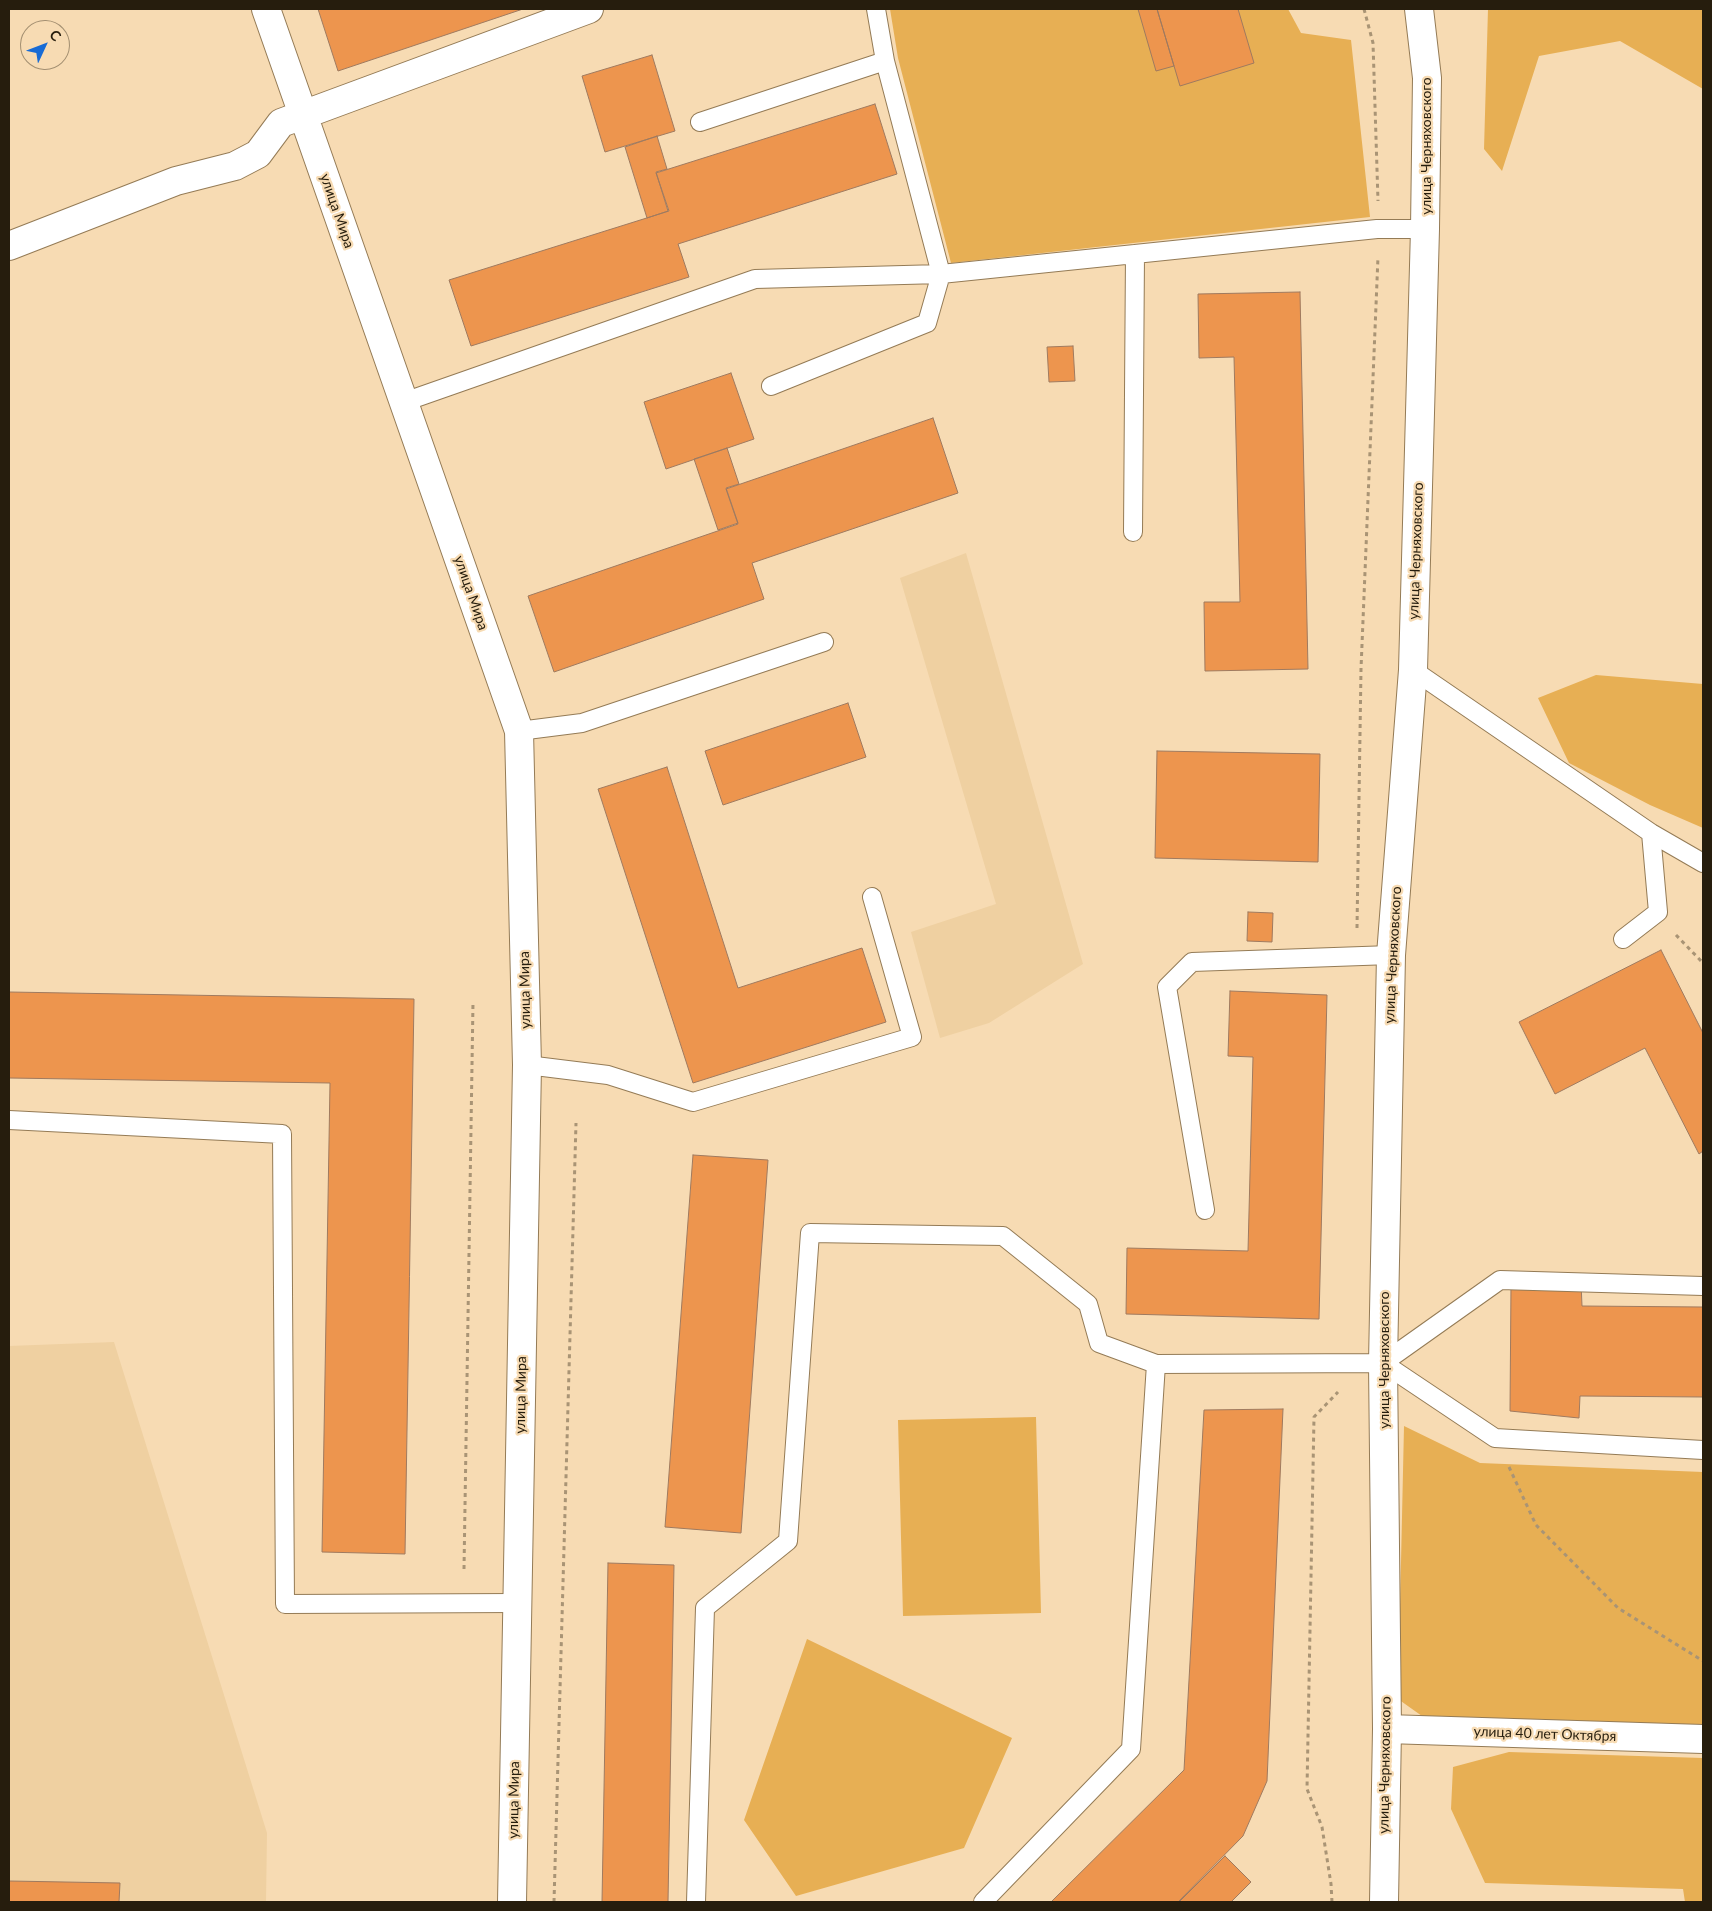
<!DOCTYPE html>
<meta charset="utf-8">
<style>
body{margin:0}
#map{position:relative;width:1712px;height:1911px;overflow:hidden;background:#f7dbb3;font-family:Lato,sans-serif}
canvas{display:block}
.frame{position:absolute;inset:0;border:10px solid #261d0d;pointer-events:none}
.north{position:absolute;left:20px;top:20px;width:50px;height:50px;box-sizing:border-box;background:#f7dbb3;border:1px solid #a38f71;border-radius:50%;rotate:47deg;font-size:14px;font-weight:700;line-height:20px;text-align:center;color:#261d0d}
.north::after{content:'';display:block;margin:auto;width:18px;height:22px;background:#186bd5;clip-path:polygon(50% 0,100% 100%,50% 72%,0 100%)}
</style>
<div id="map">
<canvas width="1712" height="1911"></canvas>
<div class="frame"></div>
<div class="north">С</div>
</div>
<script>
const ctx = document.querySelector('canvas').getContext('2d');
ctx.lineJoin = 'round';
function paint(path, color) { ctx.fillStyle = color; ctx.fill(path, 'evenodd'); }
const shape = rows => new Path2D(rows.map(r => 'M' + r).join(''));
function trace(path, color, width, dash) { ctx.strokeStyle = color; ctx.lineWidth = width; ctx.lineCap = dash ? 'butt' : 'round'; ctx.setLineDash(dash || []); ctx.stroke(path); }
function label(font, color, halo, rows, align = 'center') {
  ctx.font = font + ' Lato,sans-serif'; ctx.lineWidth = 4.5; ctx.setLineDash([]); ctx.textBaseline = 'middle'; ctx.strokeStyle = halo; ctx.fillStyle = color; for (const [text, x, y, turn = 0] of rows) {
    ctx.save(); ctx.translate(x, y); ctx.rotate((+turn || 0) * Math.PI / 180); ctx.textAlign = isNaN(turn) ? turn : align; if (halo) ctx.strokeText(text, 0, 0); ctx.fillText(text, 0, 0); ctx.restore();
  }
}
paint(shape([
 [966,553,1083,964,989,1023,940,1038,911,932,996,904,900,578],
 [114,1342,267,1833,266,1902,9,1902,9,1346]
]), '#efd0a1');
paint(shape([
 [890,9,1288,9,1301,33,1351,40,1370,217,951,263,898,58],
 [1488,9,1703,9,1703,89,1620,41,1539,56,1502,171,1484,149],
 [1596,675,1703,684,1703,828,1650,805,1569,763,1538,698],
 [1036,1417,1041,1613,903,1616,898,1420],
 [1404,1426,1480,1463,1703,1472,1703,1728,1429,1721,1398,1699],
 [807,1639,1012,1738,964,1848,796,1896,744,1820],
 [1509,1752,1703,1758,1703,1902,1685,1902,1683,1889,1485,1883,1451,1809,1453,1767]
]), '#e7af54');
const building = shape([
 [318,9,523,9,338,71,318,9],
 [1138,9,1157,9,1174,66,1156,71,1138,9],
 [1157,9,1238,9,1254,63,1180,86,1157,9],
 [652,55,675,131,605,152,582,76,652,55],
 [875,104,897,174,678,244,689,277,471,346,449,280,669,211,656,173,875,104],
 [657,136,667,169,656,172,668,211,647,218,625,147,657,136],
 [1300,292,1308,669,1205,671,1204,602,1240,602,1234,357,1199,358,1198,294,1300,292],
 [1073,346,1075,381,1049,382,1047,347,1073,346],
 [731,373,754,439,666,469,644,402,731,373],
 [933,418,958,493,752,563,764,599,554,672,528,596,738,524,726,489,933,418],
 [727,448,739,484,726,488,738,523,718,530,694,459,727,448],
 [848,703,866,757,723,805,705,751,848,703],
 [1157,751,1320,754,1318,862,1155,858,1157,751],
 [667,767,738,988,862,948,886,1022,693,1083,598,789,667,767],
 [1248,912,1273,913,1272,942,1247,941,1248,912],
 [1661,950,1703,1033,1703,1151,1699,1154,1645,1048,1555,1094,1519,1022,1661,950],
 [1230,991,1327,995,1319,1319,1126,1314,1127,1248,1248,1251,1253,1057,1228,1056,1230,991],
 [9,992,414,999,405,1554,322,1552,330,1083,9,1078,9,992],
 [693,1155,768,1160,741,1533,665,1527,693,1155],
 [1581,1282,1582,1306,1703,1307,1703,1397,1580,1396,1579,1418,1510,1411,1511,1285,1581,1282],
 [1283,1409,1267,1781,1243,1836,1178,1902,1051,1902,1184,1770,1204,1410,1283,1409],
 [608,1563,674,1565,668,1902,602,1902,608,1563],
 [1225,1856,1251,1882,1231,1902,1179,1902,1225,1856],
 [9,1881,120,1883,119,1902,9,1902,9,1881]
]);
paint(building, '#ed954e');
trace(building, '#9f7a5f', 1);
const service = shape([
 [700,122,885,61,876,9],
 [771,386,927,323,941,274,1135,254],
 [404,402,755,279,941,274,885,61],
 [1133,532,1135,254,1377,229,1425,229],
 [1413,670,1651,833,1703,863],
 [519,731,582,723,824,642],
 [1623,939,1658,912,1651,833],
 [527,1065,608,1075,693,1102,912,1037,872,897],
 [9,1120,282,1134,285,1604,517,1603],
 [1205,1210,1167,987,1192,962,1391,955],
 [1383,1363,1500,1280,1703,1286],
 [696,1902,705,1608,788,1541,810,1233,1003,1236,1088,1304,1099,1343,1156,1364,1383,1363,1495,1438,1703,1450],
 [983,1902,1131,1749,1156,1364]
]);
const minor = shape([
 [266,9,519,731,527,1065,512,1902],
 [9,246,176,181,235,166,258,154,281,123,589,9],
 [1387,1729,1703,1739],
 [1384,1902,1387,1729,1383,1363,1391,955,1413,670,1425,229,1427,78,1419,9]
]);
trace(service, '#947b56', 20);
trace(minor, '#947b56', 30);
trace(shape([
 [1364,9,1373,43,1378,201],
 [1357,928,1361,669,1378,257],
 [1676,935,1703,963],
 [1509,1467,1536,1525,1618,1608,1703,1661],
 [464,1569,473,1002],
 [554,1902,576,1123],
 [1332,1902,1331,1884,1322,1827,1307,1789,1314,1417,1338,1392]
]), '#a99475', 3, [4, 4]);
trace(service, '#fff', 18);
trace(minor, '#fff', 28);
label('14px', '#261d0d', '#f7dbb3', [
 ["улица Черняховского",1426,146,-90],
 ["улица Мира",337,211,71],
 ["улица Черняховского",1416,551,-88],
 ["улица Мира",471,593,71],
 ["улица Черняховского",1393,955,-87],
 ["улица Мира",525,990,-91],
 ["улица Черняховского",1384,1360,-90],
 ["улица Мира",521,1395,-89],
 ["улица 40 лет Октября",1545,1734,2],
 ["улица Черняховского",1385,1765,-89],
 ["улица Мира",514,1800,-89]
]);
</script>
